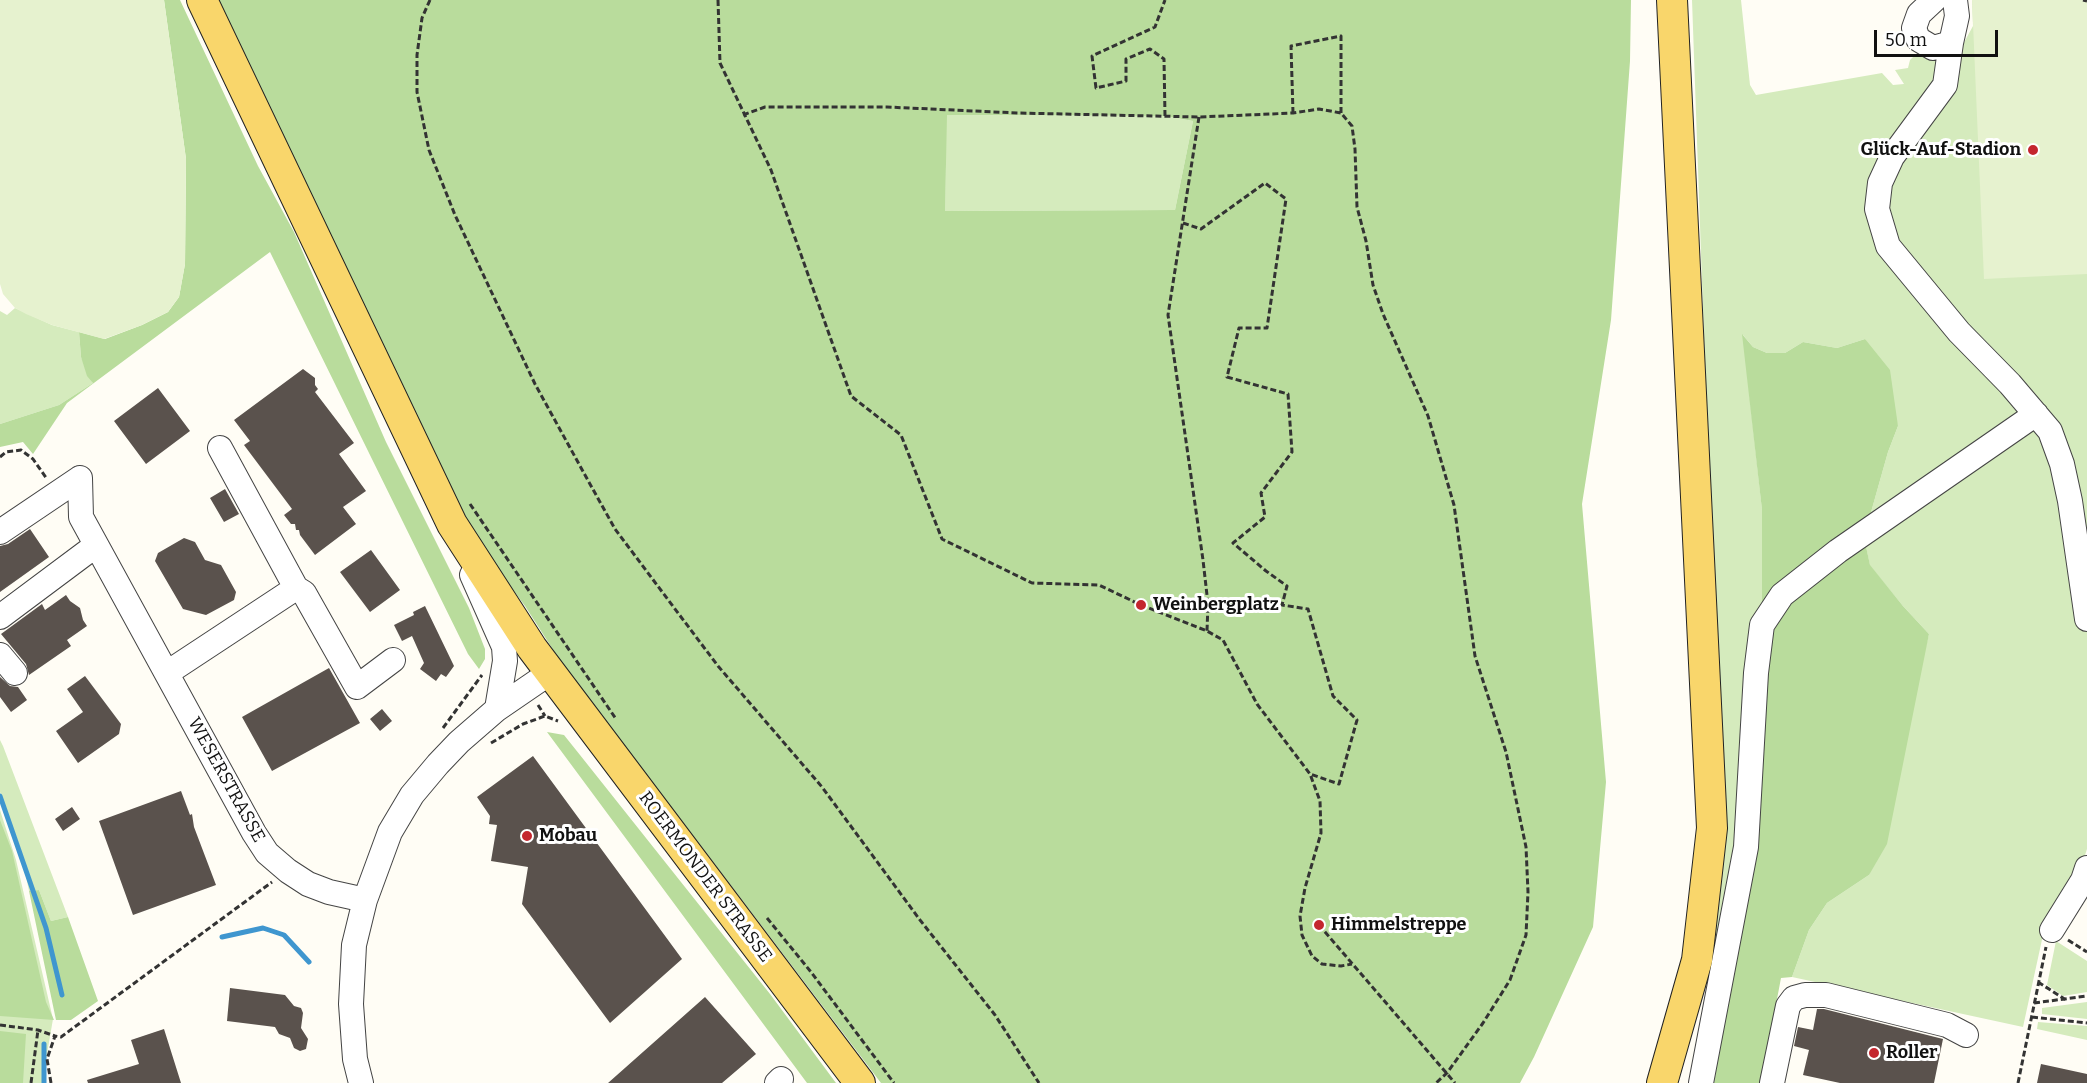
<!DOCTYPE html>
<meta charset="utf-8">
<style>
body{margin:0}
#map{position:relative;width:2087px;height:1083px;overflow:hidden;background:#fffdf5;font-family:Bitter,serif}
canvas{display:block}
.scale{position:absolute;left:1874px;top:30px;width:124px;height:27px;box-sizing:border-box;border:3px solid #111;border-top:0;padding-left:8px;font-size:18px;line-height:21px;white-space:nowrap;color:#111;-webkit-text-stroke:4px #fff;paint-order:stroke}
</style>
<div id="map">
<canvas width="2087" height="1083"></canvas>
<div class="scale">50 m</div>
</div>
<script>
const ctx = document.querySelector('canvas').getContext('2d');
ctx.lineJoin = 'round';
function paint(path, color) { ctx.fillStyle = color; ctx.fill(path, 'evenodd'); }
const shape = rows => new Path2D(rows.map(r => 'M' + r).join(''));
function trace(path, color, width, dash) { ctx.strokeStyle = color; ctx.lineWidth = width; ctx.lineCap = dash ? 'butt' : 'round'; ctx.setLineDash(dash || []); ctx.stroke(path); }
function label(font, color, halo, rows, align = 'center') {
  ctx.font = font + ' Bitter,serif'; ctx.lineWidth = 6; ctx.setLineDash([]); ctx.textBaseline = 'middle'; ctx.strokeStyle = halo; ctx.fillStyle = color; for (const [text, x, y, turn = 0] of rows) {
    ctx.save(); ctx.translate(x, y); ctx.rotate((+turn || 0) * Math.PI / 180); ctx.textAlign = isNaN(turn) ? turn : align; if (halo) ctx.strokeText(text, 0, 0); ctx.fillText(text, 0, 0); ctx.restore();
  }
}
paint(shape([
 [1692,0,1741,0,1750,85,1756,95,1882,73,1893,85,1904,84,1895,70,1908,68,1910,60,1916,54,1933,57,1941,66,1955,59,1973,26,1972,0,2087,0,2087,849,2078,877,2043,935,2023,1027,1792,977,1809,930,1827,903,1869,875,1929,634,1903,606,1870,566,1864,537,1888,452,1898,426,1865,339,1837,348,1803,342,1785,353,1767,353,1753,347,1743,335,1762,510,1762,675,1730,984,1707,967,1708,451],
 [946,115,1165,116,1193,121,1175,210,945,211],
 [15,308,52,325,79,332,81,357,93,383,59,405,0,424,0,311,7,315],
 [0,740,3,746,68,917,51,921,39,890,29,891,20,847,0,792],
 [0,810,16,860,53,1019,42,1083,0,1083],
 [2056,941,2087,961,2087,992,2063,996,2047,985],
 [2087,1002,2087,1019,2042,1014,2042,1008],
 [2038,1022,2087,1026,2087,1040,2037,1029]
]), '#d5ebbd');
paint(shape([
 [164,0,180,0,258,166,294,232,386,442,469,608,485,649,485,659,479,669,468,654,270,252,67,403,33,454,23,442,0,447,0,424,59,405,93,383,87,376,81,357,79,332,105,339,142,325,168,312,179,297,185,264,186,159],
 [215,0,1631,0,1630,61,1611,320,1582,504,1606,782,1593,927,1534,1057,1520,1083,881,1083,559,659,525,606,452,508],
 [947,115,1165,116,1193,121,1175,210,945,211],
 [1742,334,1753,347,1767,353,1785,353,1803,342,1837,348,1865,339,1890,370,1898,426,1888,452,1864,537,1870,565,1903,606,1929,634,1887,844,1869,875,1827,903,1809,930,1792,977,1781,978,1761,1083,1714,1083,1730,984,1762,675,1762,510],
 [547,732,564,735,580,755,770,994,836,1083,807,1083],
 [0,820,12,851,46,1002,54,1020,0,1016],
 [39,890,51,921,68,917,98,1001,71,1020,56,1020,29,891],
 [0,1031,26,1034,23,1083,0,1083]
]), '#b9dc9c');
paint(shape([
 [0,0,164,0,186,159,185,264,179,297,168,312,142,325,104,339,52,325,26,314,15,308,3,294,0,284],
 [1972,0,2087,0,2087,274,1984,279]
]), '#e6f2cf');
trace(shape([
 [0,796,46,928,62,995],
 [222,937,263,928,284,935,309,962],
 [44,1083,44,1044]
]), '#3f96cf', 5);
paint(shape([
 [303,369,315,378,315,385,318,389,315,392,354,443,339,454,366,491,343,507,356,524,315,555,300,535,299,530,296,530,295,524,291,524,284,515,292,509,244,445,250,441,234,420],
 [158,388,190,431,146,464,114,421],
 [225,489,239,514,224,522,210,498],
 [30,529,49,557,0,592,0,546,8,544],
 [184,538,195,542,205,560,221,565,236,592,234,600,206,615,183,609,155,561,158,553],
 [371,550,400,590,370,612,340,572],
 [66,595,70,601,80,608,83,620,87,626,67,640,71,646,29,675,26,664,1,634,42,604,45,610],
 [425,606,454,666,446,677,441,674,436,681,420,669,424,663,412,636,402,641,394,625,414,615,413,612],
 [329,668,360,723,272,771,242,717],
 [85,676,121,724,119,734,78,763,56,731,83,712,67,689],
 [0,677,10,686,18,687,27,700,11,712,0,697],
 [382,709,392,721,380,731,370,719],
 [533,756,682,959,610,1023,522,904,528,867,491,861,497,825,489,824,490,816,477,797],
 [181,791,190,815,192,814,194,827,216,885,133,915,99,821],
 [72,807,80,819,63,831,55,819],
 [230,988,285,995,294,1006,301,1008,303,1013,301,1028,308,1039,306,1049,300,1051,294,1048,290,1038,279,1034,275,1027,227,1021],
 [705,997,756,1054,722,1083,608,1083],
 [1817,1009,1824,1009,1943,1039,1934,1083,1840,1083,1803,1075,1809,1050,1794,1046,1798,1027,1813,1030],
 [164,1029,181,1083,88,1083,87,1080,139,1064,131,1040],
 [2041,1064,2087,1074,2087,1083,2037,1083]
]), '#5a524d');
const minor = shape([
 [1934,0,1919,14,1914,28,1918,39,1933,48,1951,43,1957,16,1955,0],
 [1951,43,1945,85,1892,157,1880,183,1877,209,1888,246,1959,332,2010,384,2050,431,2062,464,2070,501,2087,619],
 [80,478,81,517,254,833,267,853,288,871,308,884,329,892,365,900],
 [0,532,80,478],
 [472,575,504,647,505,661,497,709],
 [296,588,304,593,357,687,393,660],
 [0,617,95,546],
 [0,655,15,673],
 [167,673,296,588,220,448],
 [2052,930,2083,880,2087,868],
 [361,1083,355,1059,351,1004,354,945,365,900,390,832,412,795,438,764,459,742,497,709,551,672],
 [777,1083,781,1079],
 [1701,1083,1746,847,1756,673,1762,625,1782,595,1838,551,2036,414],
 [1772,1083,1788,1006,1794,998,1805,995,1826,995,1947,1025,1966,1035]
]);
const major = shape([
 [202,0,452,524,532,648,860,1083],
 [1662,1083,1697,960,1712,828,1672,0]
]);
trace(minor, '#444', 26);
trace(major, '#222', 32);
trace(shape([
 [430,0,422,18,417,55,417,92,429,150,455,215,535,384,585,475,615,529,669,601,718,666,822,787,920,920,995,1015,1039,1083],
 [718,0,720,63,771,170,851,396,901,435,942,539,1032,583,1099,585,1141,605,1207,631,1223,640,1257,704,1310,774,1320,801,1321,833,1305,888,1300,916,1302,935,1312,956,1322,964,1341,966,1352,964],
 [2083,0,2087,1],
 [1293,113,1291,46,1341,36,1341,113],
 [743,115,765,107,887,107,1017,113,1199,117,1293,113,1319,109,1341,113,1352,126,1355,149,1357,207,1366,241,1373,285,1383,314,1428,416,1454,505,1475,656,1506,752,1526,847,1528,892,1526,935,1510,980,1483,1023,1447,1073,1436,1083],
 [1165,116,1164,59,1150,49,1126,59,1126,81,1096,88,1092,56,1155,27,1165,0],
 [1199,117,1168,315,1203,560,1208,604,1207,631],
 [1183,223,1201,229,1265,183,1286,199,1267,328,1239,328,1227,377,1288,394,1292,452,1261,493,1265,517,1233,543,1266,571,1287,586,1282,605,1308,609,1333,696,1357,720,1339,784,1310,774],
 [0,457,6,452,21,450,33,459,47,479],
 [470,504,616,719],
 [538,705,545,716],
 [443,728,482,675],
 [491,743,523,724,545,716,558,721],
 [767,918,811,972,894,1083],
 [1319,925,1455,1083],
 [2068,940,2087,952],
 [2038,982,2066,1000],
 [2034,1003,2087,996],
 [2032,1017,2087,1023],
 [0,1025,38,1030,55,1036],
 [31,1083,38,1030],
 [51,1083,47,1059,55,1036,61,1037,272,882],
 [2018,1083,2046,947]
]), '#333', 3, [6, 3]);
trace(minor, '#fff', 24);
trace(major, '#f9d66b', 30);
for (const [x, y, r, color] of [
 [2033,150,6,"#c4262e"],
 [1141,605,6,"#c4262e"],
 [527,836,6,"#c4262e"],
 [1319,925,6,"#c4262e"],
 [1874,1053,6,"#c4262e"]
]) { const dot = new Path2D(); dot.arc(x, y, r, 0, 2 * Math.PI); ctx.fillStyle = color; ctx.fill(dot); trace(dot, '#fff', 2); }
label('bold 18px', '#111', '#fff', [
 ["Glück-Auf-Stadion",2021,150,"right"],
 ["Weinbergplatz",1153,605],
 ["Mobau",539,836],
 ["Himmelstreppe",1331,925],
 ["Roller",1886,1053]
], 'left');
label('18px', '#111', '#fff', [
 ["WESERSTRASSE",226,780,61],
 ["ROERMONDER STRASSE",705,877,53]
]);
</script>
